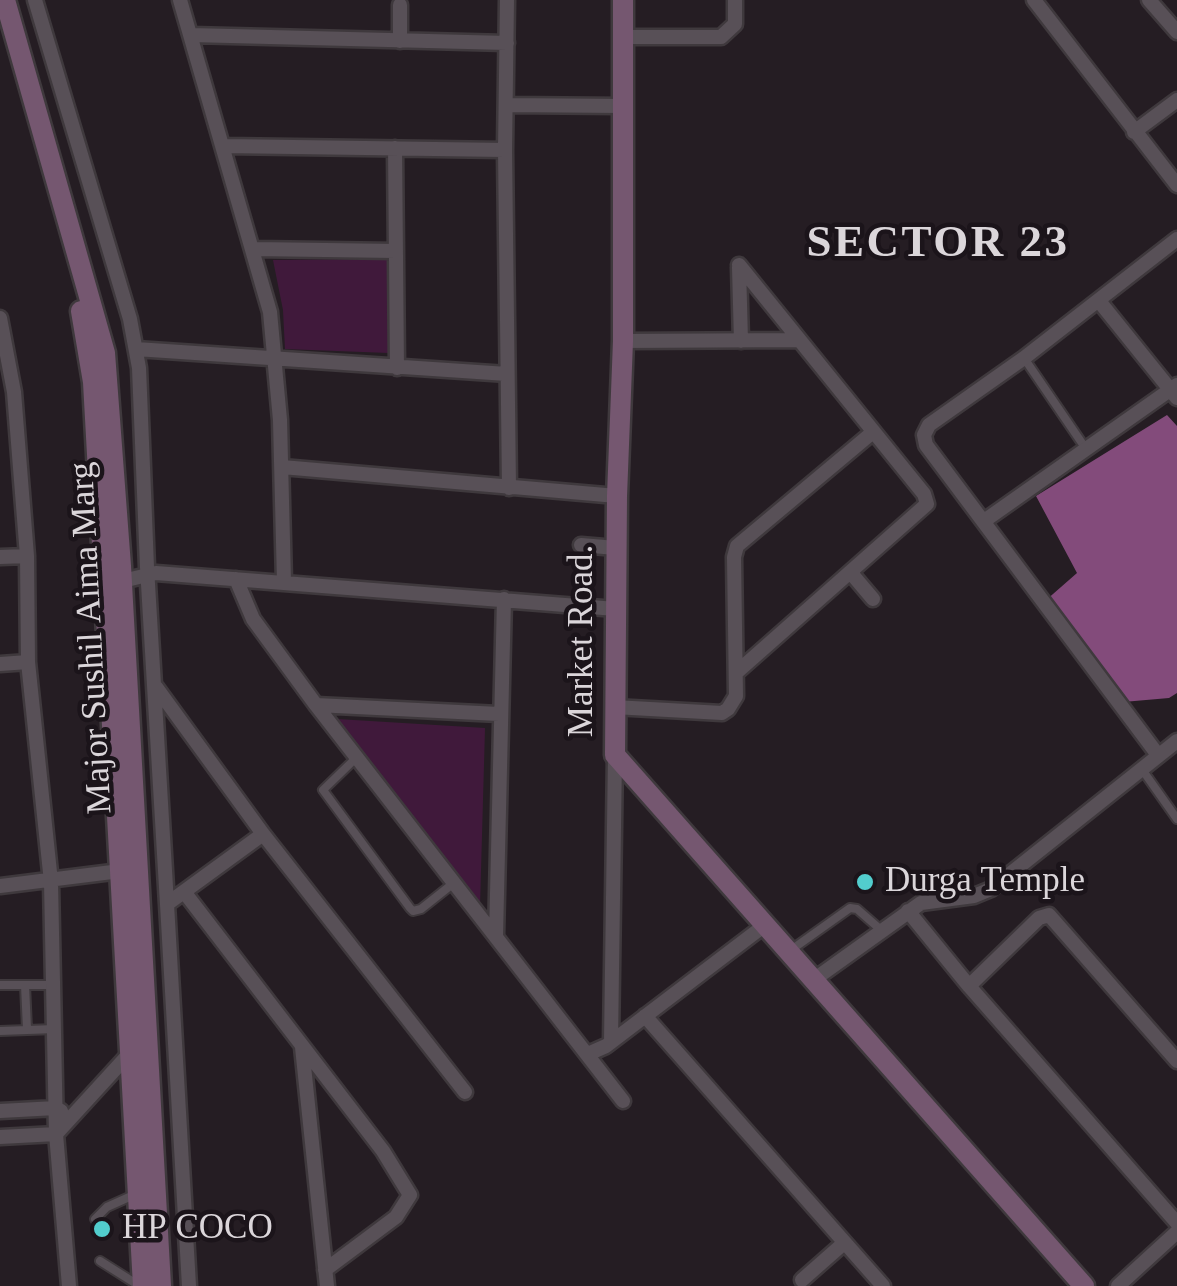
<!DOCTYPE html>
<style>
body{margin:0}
canvas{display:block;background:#251d23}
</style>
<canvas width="1177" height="1286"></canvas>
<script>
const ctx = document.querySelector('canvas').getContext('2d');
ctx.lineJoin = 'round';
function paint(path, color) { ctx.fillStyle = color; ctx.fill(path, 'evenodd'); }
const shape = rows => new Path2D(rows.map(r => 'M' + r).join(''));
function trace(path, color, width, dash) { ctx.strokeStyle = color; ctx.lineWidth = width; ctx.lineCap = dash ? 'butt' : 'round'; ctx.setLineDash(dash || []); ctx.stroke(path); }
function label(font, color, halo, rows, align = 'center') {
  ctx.font = font + ' "Times New Roman",serif'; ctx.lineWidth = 9; ctx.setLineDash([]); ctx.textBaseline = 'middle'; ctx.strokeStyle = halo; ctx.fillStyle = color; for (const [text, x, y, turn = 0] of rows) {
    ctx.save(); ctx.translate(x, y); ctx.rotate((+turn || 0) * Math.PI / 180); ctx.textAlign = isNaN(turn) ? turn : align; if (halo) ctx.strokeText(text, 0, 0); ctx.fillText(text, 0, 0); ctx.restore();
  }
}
paint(shape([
 [389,259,389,353,285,349,283,310,273,260],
 [337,719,485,728,480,906]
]), '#40193b');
paint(shape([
 [1167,415,1177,426,1177,693,1169,698,1123,702,1045,601,1077,573,1036,496]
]), '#834b7b');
const lane = shape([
 [1024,358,1086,449],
 [357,757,323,790,410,908,413,911,421,909,455,882],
 [1141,768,1177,819],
 [791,950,850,908,857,909,881,930],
 [0,985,54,985],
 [25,985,27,1029],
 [0,1031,55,1029],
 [95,1219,107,1207,136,1194],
 [100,1261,138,1285]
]);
const street = shape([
 [35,0,130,319,139,368,147,567,167,904],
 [180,0,270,312,280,420,284,582],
 [507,0,505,150,509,488],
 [1034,0,1177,185],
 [1149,0,1177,32],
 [400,5,400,41],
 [191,35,507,43],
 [622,37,721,37,735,24,735,0],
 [506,105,622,106],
 [1134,132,1177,100],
 [224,146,505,150],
 [395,148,397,368],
 [254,249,396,251],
 [739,267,741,341],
 [1099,301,1177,398],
 [0,318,14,392,27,556,28,662,51,882,56,1134,69,1286],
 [623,341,799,340],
 [136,349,507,374],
 [282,467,617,496],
 [984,521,1177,385],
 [581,545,616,548],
 [0,557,27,556],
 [851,573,873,599],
 [236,579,253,619,316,705,623,1101],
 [114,583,156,573,616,609],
 [0,664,28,662],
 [737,672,927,504,924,494,739,265],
 [156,687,263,834,465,1092],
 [316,705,499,714],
 [614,707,722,713,728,709,736,696,734,557,737,546,873,432],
 [1158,755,926,445,924,435,929,425,1024,358,1177,239],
 [0,886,128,870],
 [185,893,383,1151,410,1195,396,1217,325,1270],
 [908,911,969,986,1177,1223],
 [496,936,504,599],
 [812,981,921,903,974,896,991,889,1177,741],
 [969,986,1039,918,1049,915,1177,1061],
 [645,1016,883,1286],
 [611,1042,615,755],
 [302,1047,327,1286],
 [588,1054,606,1046,765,925],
 [0,1111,56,1108,61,1111],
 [0,1137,56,1134,130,1053],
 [802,1280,844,1243],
 [189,1286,167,904,263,834],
 [1118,1286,1177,1232]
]);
const secondary = shape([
 [5,0,105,353,121,566,161,1286],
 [623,0,623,341,617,496,615,755,1084,1286],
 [81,311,93,382,143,1286]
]);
trace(lane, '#3f393d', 12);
trace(street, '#3f393d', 19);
trace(secondary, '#3f393d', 25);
trace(lane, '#585057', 8);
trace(street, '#585057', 14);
trace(secondary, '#755770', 20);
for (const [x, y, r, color] of [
 [865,882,10,"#52cdcd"],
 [102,1229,10,"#52cdcd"]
]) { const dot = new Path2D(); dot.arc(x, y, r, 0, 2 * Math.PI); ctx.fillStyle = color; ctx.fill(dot); trace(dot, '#1b141a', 4); }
label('35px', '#dbd6da', '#1b141a', [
 ["Major Sushil Aima Marg",92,638,-93],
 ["Market Road.",583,641,-90]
]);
label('35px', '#dbd6da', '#1b141a', [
 ["Durga Temple",885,882],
 ["HP COCO",122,1229]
], 'left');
ctx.letterSpacing = '2.5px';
label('bold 45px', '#dbd6da', '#1b141a', [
 ["SECTOR 23",938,244]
]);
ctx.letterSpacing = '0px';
</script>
